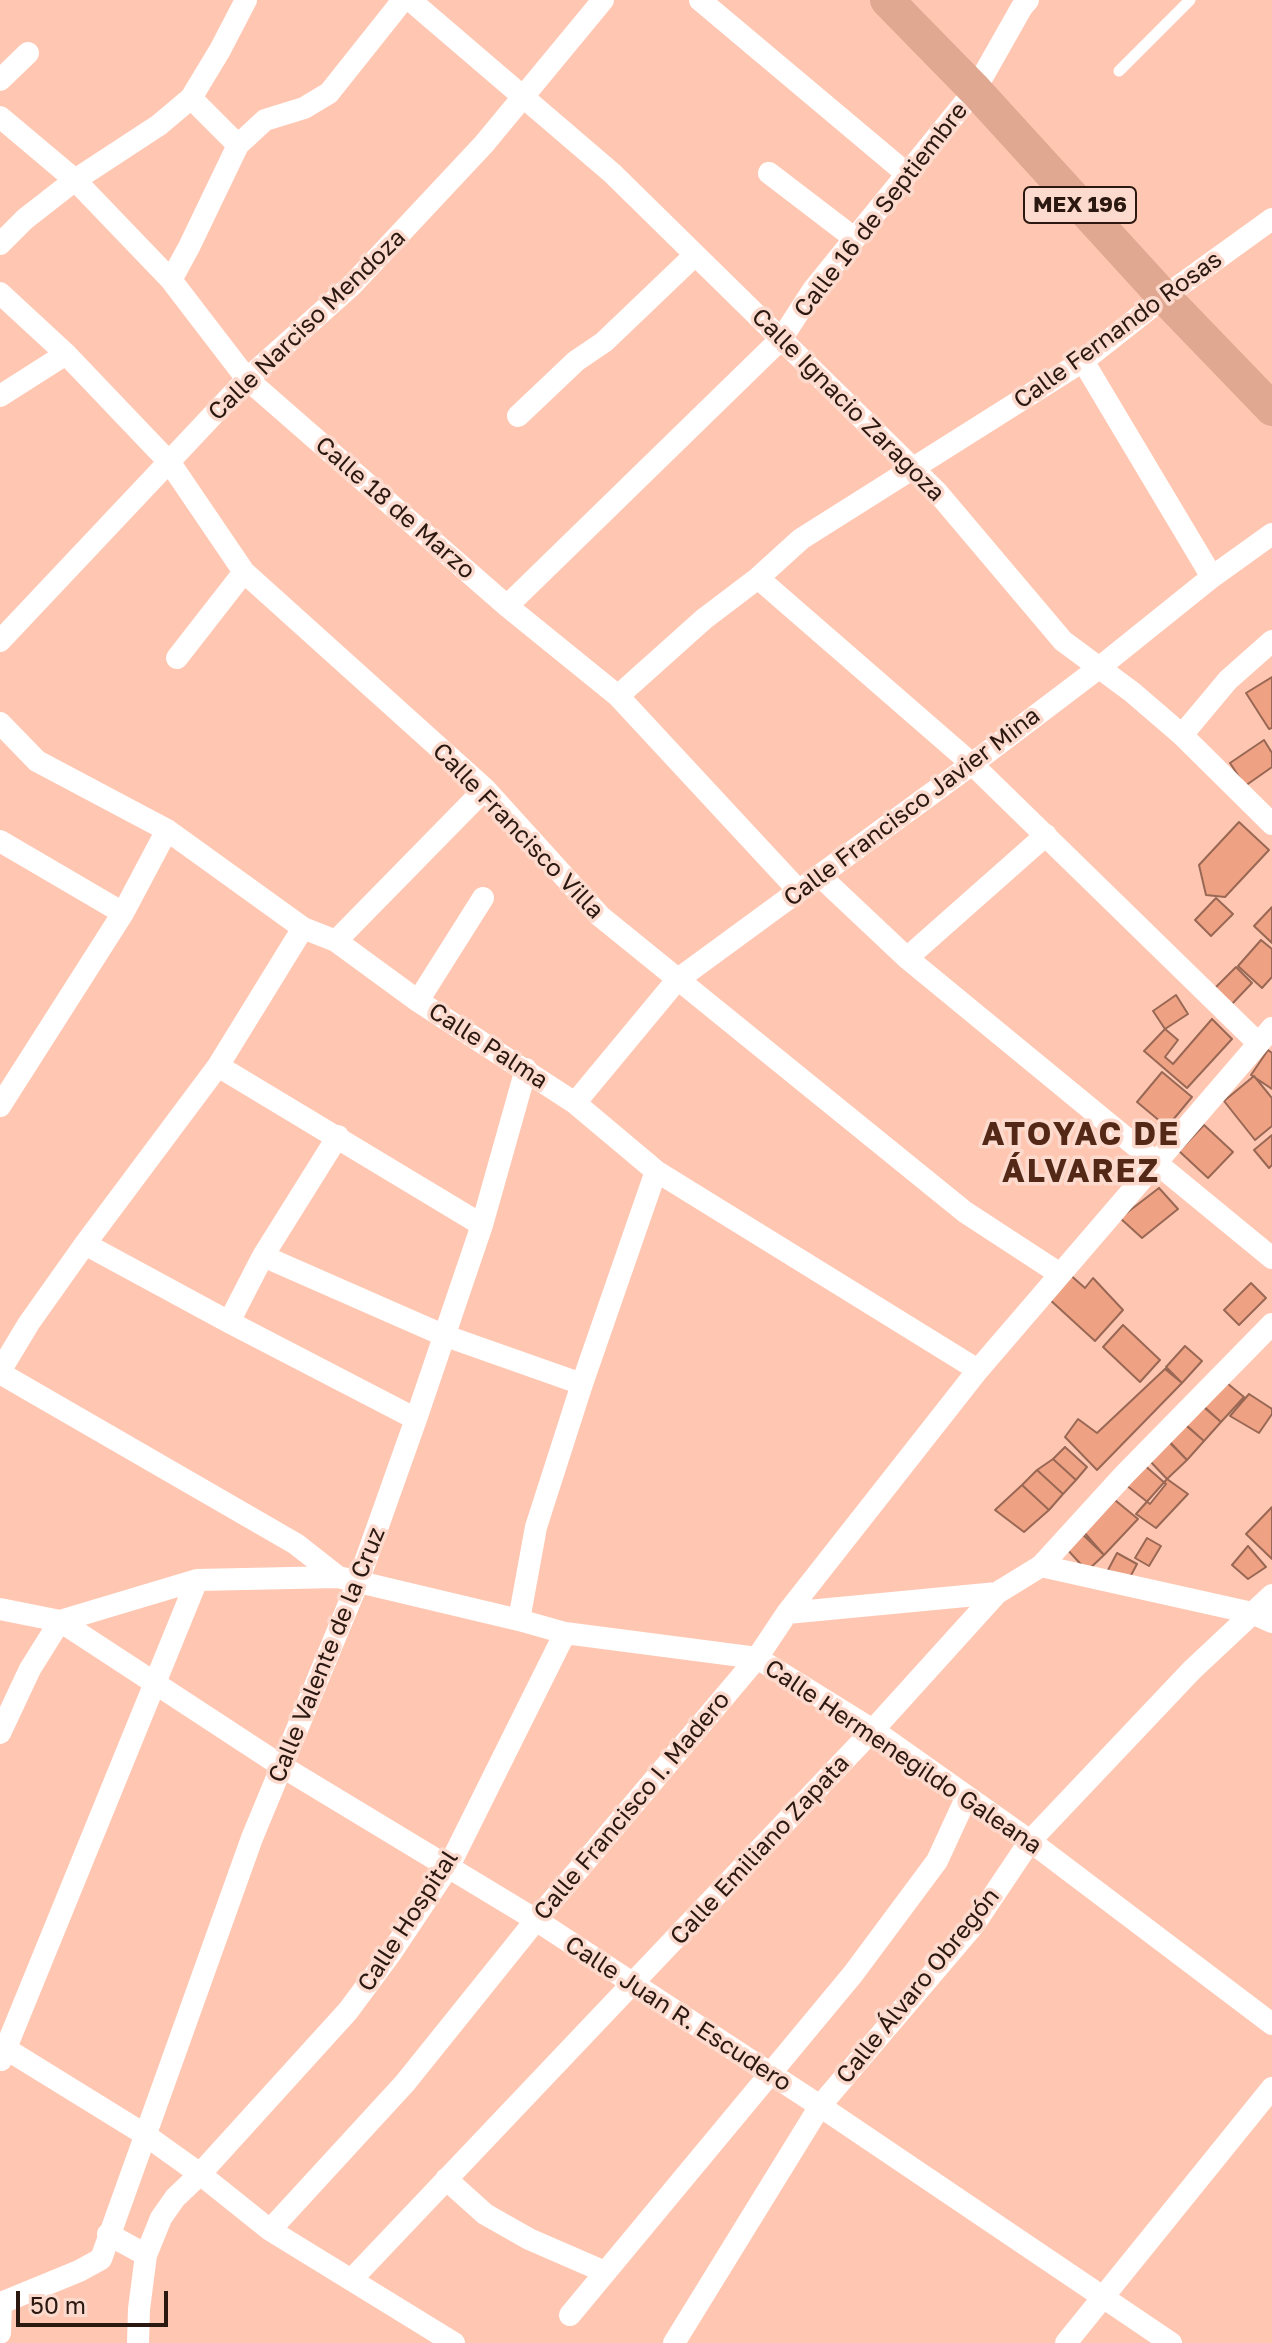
<!DOCTYPE html>
<meta charset="utf-8">
<style>
body{margin:0}
#map{position:relative;width:1272px;height:2343px;overflow:hidden;background:#ffc7b2;font-family:"Golos Text",sans-serif}
canvas{display:block}
.scale{position:absolute;left:16px;top:2291px;width:152px;height:36px;box-sizing:border-box;border:4px solid #2b1810;border-top:0;padding-left:10px;font-size:24px;line-height:28px;white-space:nowrap;color:#2b1810;-webkit-text-stroke:6px #fcdacd;paint-order:stroke}
</style>
<div id="map">
<canvas width="1272" height="2343"></canvas>
<div class="scale">50 m</div>
</div>
<script>
const ctx = document.querySelector('canvas').getContext('2d');
ctx.lineJoin = 'round';
function paint(path, color) { ctx.fillStyle = color; ctx.fill(path, 'evenodd'); }
const shape = rows => new Path2D(rows.map(r => 'M' + r).join(''));
function trace(path, color, width, dash) { ctx.strokeStyle = color; ctx.lineWidth = width; ctx.lineCap = dash ? 'butt' : 'round'; ctx.setLineDash(dash || []); ctx.stroke(path); }
function label(font, color, halo, rows, align = 'center') {
  ctx.font = font + ' "Golos Text",sans-serif'; ctx.lineWidth = 7; ctx.setLineDash([]); ctx.textBaseline = 'middle'; ctx.strokeStyle = halo; ctx.fillStyle = color; for (const [text, x, y, turn = 0] of rows) {
    ctx.save(); ctx.translate(x, y); ctx.rotate((+turn || 0) * Math.PI / 180); ctx.textAlign = isNaN(turn) ? turn : align; if (halo) ctx.strokeText(text, 0, 0); ctx.fillText(text, 0, 0); ctx.restore();
  }
}
const building = shape([
 [1272,677,1272,728,1269,729,1246,693,1272,677],
 [1264,740,1272,753,1272,767,1245,786,1230,763,1264,740],
 [1239,822,1269,850,1225,897,1206,895,1199,865,1239,822],
 [1216,898,1233,914,1211,936,1195,920,1216,898],
 [1272,907,1272,943,1254,926,1272,907],
 [1261,940,1272,949,1272,977,1262,988,1238,966,1261,940],
 [1236,967,1252,983,1231,1005,1214,989,1236,967],
 [1176,995,1188,1014,1165,1029,1153,1011,1176,995],
 [1212,1019,1232,1039,1187,1088,1144,1051,1165,1029,1178,1040,1165,1057,1173,1064,1212,1019],
 [1268,1050,1272,1053,1272,1089,1251,1075,1268,1050],
 [1162,1072,1192,1097,1167,1127,1137,1102,1162,1072],
 [1254,1076,1272,1098,1272,1126,1255,1140,1224,1101,1254,1076],
 [1204,1125,1233,1152,1208,1178,1179,1151,1204,1125],
 [1272,1135,1272,1165,1269,1168,1254,1150,1272,1135],
 [1159,1188,1178,1209,1142,1238,1120,1218,1159,1188],
 [1068,1273,1085,1288,1093,1278,1123,1310,1095,1341,1048,1298,1068,1273],
 [1251,1283,1266,1298,1239,1325,1224,1310,1251,1283],
 [1123,1325,1160,1360,1140,1382,1103,1347,1123,1325],
 [1185,1346,1202,1361,1182,1383,1166,1367,1185,1346],
 [1165,1369,1182,1383,1097,1470,1065,1437,1078,1419,1097,1433,1165,1369],
 [1222,1379,1244,1397,1221,1422,1199,1403,1222,1379],
 [1249,1394,1272,1409,1272,1414,1259,1433,1230,1416,1249,1394],
 [1199,1402,1221,1422,1204,1441,1182,1422,1199,1402],
 [1185,1424,1204,1441,1187,1460,1169,1442,1185,1424],
 [1168,1440,1187,1460,1167,1479,1148,1459,1168,1440],
 [1065,1447,1087,1467,1076,1480,1053,1459,1065,1447],
 [1053,1459,1076,1480,1063,1494,1037,1470,1053,1459],
 [1143,1464,1166,1484,1150,1504,1126,1485,1143,1464],
 [1037,1470,1063,1494,1049,1510,1022,1485,1037,1470],
 [1167,1479,1188,1494,1156,1528,1136,1514,1167,1479],
 [1022,1485,1049,1510,1024,1532,995,1510,1022,1485],
 [1110,1496,1138,1519,1104,1555,1077,1529,1110,1496],
 [1272,1507,1272,1559,1246,1534,1272,1507],
 [1083,1531,1104,1555,1087,1571,1065,1547,1083,1531],
 [1147,1538,1161,1546,1149,1566,1135,1558,1147,1538],
 [1248,1546,1266,1567,1248,1579,1232,1565,1248,1546],
 [1117,1553,1137,1564,1128,1581,1108,1570,1117,1553]
]);
paint(building, '#efa183');
trace(building, '#996855', 2);
trace(shape([
 [1119,71,1190,0]
]), '#fff', 11);
trace(shape([
 [410,0,612,173,937,492,1063,641,1132,692,1182,735,1272,824],
 [700,0,907,174],
 [0,80,28,53],
 [191,98,238,145],
 [0,117,75,180,171,280,247,379,507,606,618,696,799,891],
 [769,173,854,238],
 [0,244,25,219,75,180,159,125,191,98,220,50,246,0],
 [171,280,189,247,238,145,265,120,304,108,329,93,403,0],
 [0,293,66,354,170,463,244,572,485,789,600,916,965,1212,1060,1274],
 [1083,361,1212,577],
 [0,396,66,354],
 [518,416,576,361,604,342,695,255],
 [758,578,972,764,1258,1043],
 [507,606,782,338,813,290,975,90,1022,7,1028,0],
 [0,641,247,379,352,285,484,144,603,0],
 [177,658,244,572],
 [618,696,704,619,758,578,801,539,1083,361,1164,297,1272,219],
 [0,723,37,761,167,830,303,928,336,941,418,1001,575,1103,656,1171,978,1370],
 [1182,735,1228,680,1272,641],
 [0,841,123,913],
 [820,876,907,958,1272,1258],
 [336,941,485,789],
 [907,958,1046,835],
 [418,1001,483,898],
 [218,1066,482,1225],
 [575,1103,677,980,972,764,1100,667,1212,577,1272,534],
 [0,1106,123,913,167,830],
 [85,1244,229,1322,416,1419],
 [263,1256,443,1335,582,1384],
 [229,1322,263,1256,338,1136],
 [0,1371,29,1323,85,1244,218,1066,303,928],
 [0,1373,296,1544,338,1577],
 [1041,1566,1252,1613,1272,1622],
 [0,1609,60,1621,283,1767,536,1920,820,2106,1171,2343],
 [787,1613,997,1593],
 [519,1620,536,1527,582,1384,656,1171],
 [60,1621,197,1580,338,1577,519,1620,565,1633,757,1658,873,1730,1030,1841,1272,2024],
 [0,1733,30,1669,60,1621],
 [0,2045,144,2134,200,2174,270,2230,454,2343],
 [1,2060,197,1580],
 [446,2179,485,2214,529,2239,605,2272],
 [270,2230,405,2083,536,1920,757,1658,787,1613,978,1370,1272,1028],
 [108,2234,146,2255],
 [352,2279,873,1730,997,1593,1041,1566,1124,1475,1272,1324],
 [570,2315,853,1974,937,1861,966,1798],
 [0,2333,1,2303,79,2271,101,2259,252,1838,358,1582,416,1419,482,1225,526,1069],
 [138,2343,139,2309,146,2255,161,2218,175,2198,200,2174,348,2011,391,1953,449,1866,565,1633],
 [674,2343,820,2106,973,1926,1030,1841,1192,1670,1272,1595],
 [1066,2343,1272,2088]
]), '#fff', 22);
trace(shape([
 [887,0,975,90,1164,297,1272,409]
]), '#e0a791', 34);
for (const [x, y, w] of [
 [1080,205,112]
]) { const box = new Path2D(); box.roundRect(x - w / 2, y - 18, w, 36, 6); ctx.fillStyle = '#fcdacd'; ctx.fill(box); trace(box, '#2b1810', 2); }
label('bold 22px', '#2b1810', null, [
 ["MEX 196",1080,205]
]);
label('24px', '#2b1810', '#fcdacd', [
 ["Calle 16 de Septiembre",881,210,-52],
 ["Calle Narciso Mendoza",307,325,-44],
 ["Calle Fernando Rosas",1118,330,-36],
 ["Calle Ignacio Zaragoza",848,405,45],
 ["Calle 18 de Marzo",395,508,41],
 ["Calle Francisco Javier Mina",912,807,-37],
 ["Calle Francisco Villa",518,831,46],
 ["Calle Palma",488,1046,33],
 ["Calle Valente de la Cruz",327,1655,-68],
 ["Calle Hermenegildo Galeana",903,1757,34],
 ["Calle Francisco I. Madero",632,1806,-50],
 ["Calle Emiliano Zapata",760,1850,-47],
 ["Calle Hospital",408,1921,-57],
 ["Calle Álvaro Obregón",918,1986,-51],
 ["Calle Juan R. Escudero",678,2014,33]
]);
ctx.letterSpacing = '2px';
label('bold 32px', '#532817', '#fcdacd', [
 ["ATOYAC DE",1081,1135],
 ["ÁLVAREZ",1081,1172]
]);
ctx.letterSpacing = '0px';
</script>
